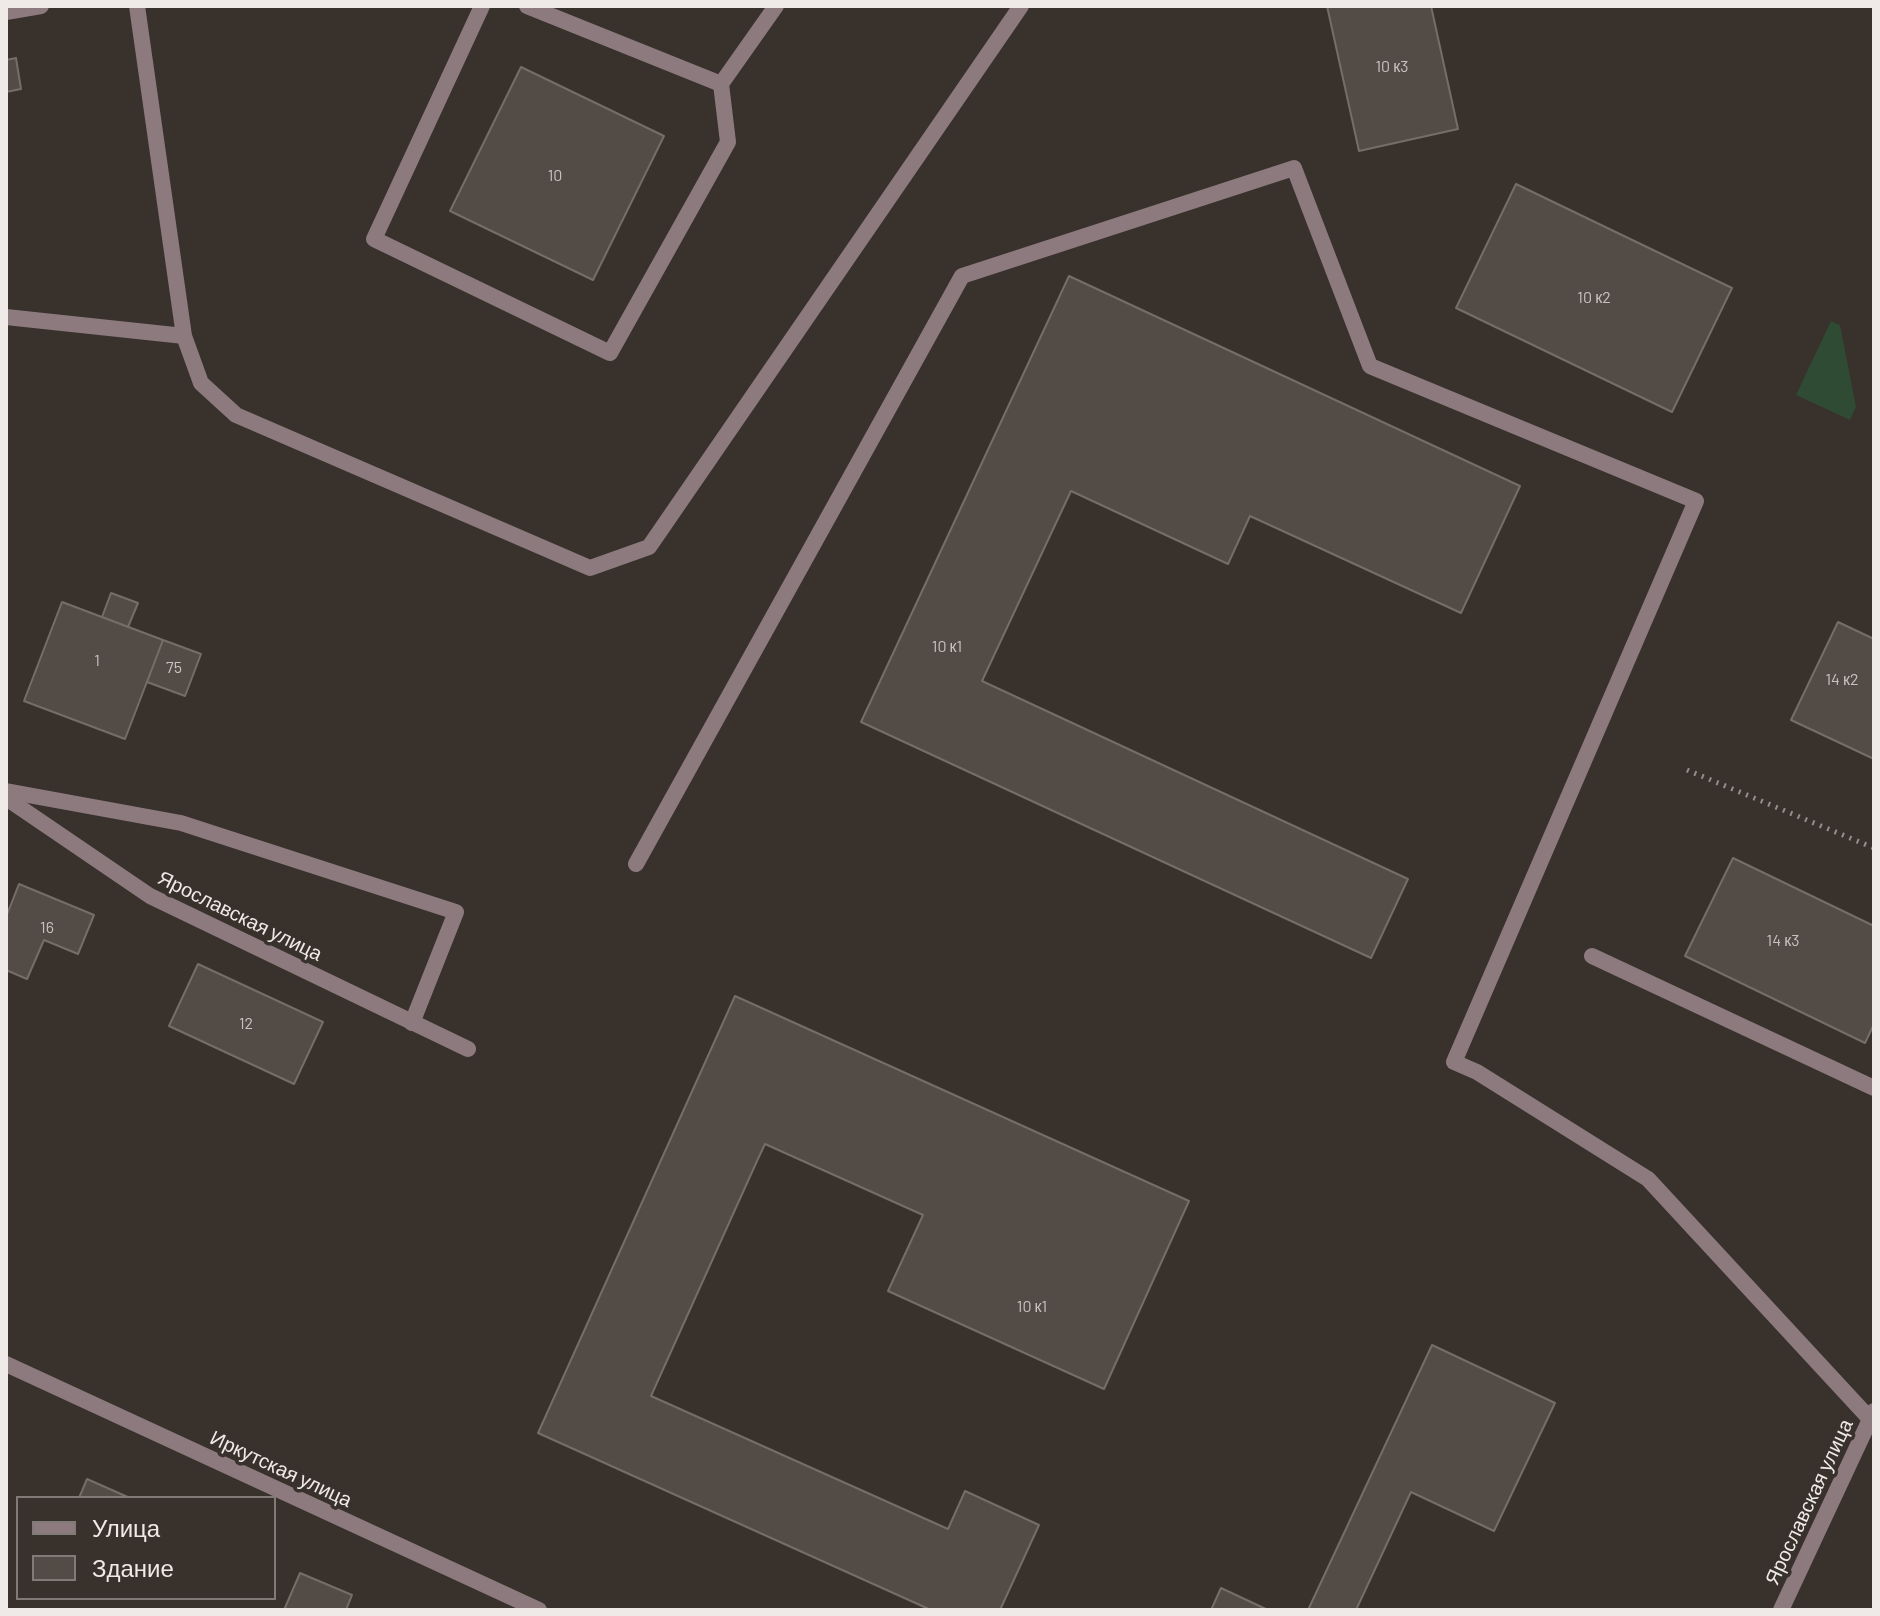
<!DOCTYPE html>
<meta charset="utf-8">
<style>
body{margin:0}
#map{position:relative;width:1880px;height:1616px;overflow:hidden;background:#38312c;font-family:Barlow,sans-serif}
canvas{display:block}
.frame{position:absolute;inset:0;border:8px solid #efeae7;pointer-events:none}
.legend{position:absolute;left:16px;top:1496px;width:260px;height:104px;box-sizing:border-box;background:#38312c;border:2px solid #817b77;margin:0;padding:10px 14px;list-style:none;font-size:24px;color:#efeae7}
.legend li{display:flex;align-items:center;gap:16px;height:40px}
.legend b{width:40px;border:2px solid #817b77}
</style>
<div id="map">
<canvas width="1880" height="1616"></canvas>
<div class="frame"></div>
<ul class="legend">
<li><b style="height:10px;background:#8d7a7e"></b>Улица</li>
<li><b style="height:22px;background:#534b46"></b>Здание</li>
</ul>
</div>
<script>
const ctx = document.querySelector('canvas').getContext('2d');
ctx.lineJoin = 'round';
function paint(path, color) { ctx.fillStyle = color; ctx.fill(path, 'evenodd'); }
const shape = rows => new Path2D(rows.map(r => 'M' + r).join(''));
function trace(path, color, width, dash) { ctx.strokeStyle = color; ctx.lineWidth = width; ctx.lineCap = dash ? 'butt' : 'round'; ctx.setLineDash(dash || []); ctx.stroke(path); }
function label(font, color, halo, rows, align = 'center') {
  ctx.font = font + ' Barlow,sans-serif'; ctx.lineWidth = 7; ctx.setLineDash([]); ctx.textBaseline = 'middle'; ctx.strokeStyle = halo; ctx.fillStyle = color; for (const [text, x, y, turn = 0] of rows) {
    ctx.save(); ctx.translate(x, y); ctx.rotate((+turn || 0) * Math.PI / 180); ctx.textAlign = isNaN(turn) ? turn : align; if (halo) ctx.strokeText(text, 0, 0); ctx.fillText(text, 0, 0); ctx.restore();
  }
}
paint(shape([
 [1831,321,1840,325,1856,407,1850,420,1796,395]
]), '#304b33');
const building = shape([
 [1327,6,1431,6,1458,129,1359,151,1327,6],
 [16,58,21,89,6,92,6,60,16,58],
 [521,67,664,136,593,280,450,211,521,67],
 [1516,184,1732,288,1672,412,1456,308,1516,184],
 [1069,276,1520,486,1461,613,1250,516,1228,564,1071,491,982,681,1408,879,1371,958,861,722,1069,276],
 [111,593,138,603,128,627,102,617,111,593],
 [62,602,163,640,125,739,24,701,62,602],
 [1838,622,1874,639,1874,759,1791,720,1838,622],
 [163,640,201,654,185,696,147,682,163,640],
 [1733,858,1874,926,1874,1024,1865,1043,1685,956,1733,858],
 [19,884,94,915,78,954,44,940,27,979,6,970,6,917,19,884],
 [198,964,323,1022,294,1084,169,1026,198,964],
 [735,996,1189,1201,1104,1389,888,1291,923,1215,765,1144,757,1161,651,1396,948,1529,965,1491,1039,1525,1000,1610,931,1610,538,1433,735,996],
 [1432,1345,1555,1403,1494,1531,1411,1492,1356,1610,1308,1610,1432,1345],
 [87,1479,130,1498,79,1498,87,1479],
 [300,1573,352,1595,346,1610,284,1610,300,1573],
 [1221,1588,1268,1610,1211,1610,1221,1588]
]);
paint(building, '#534b46');
trace(building, '#766d68', 2);
trace(shape([
 [1687,770,1874,848]
]), '#958f8b', 5, [2, 6]);
trace(shape([
 [137,6,184,336],
 [482,6,374,239,610,353,728,142,721,84,776,6],
 [527,6,721,84],
 [6,12,41,6],
 [6,317,184,336,201,383,236,415,590,568,649,547,1021,6],
 [6,791,181,823,456,912,412,1023],
 [636,864,962,276,1294,168,1370,366,1696,501,1454,1062,1477,1072,1648,1179,1870,1419],
 [1592,956,1874,1088]
]), '#8d7a7e', 16);
trace(shape([
 [6,798,150,896,468,1049],
 [6,1364,539,1610],
 [1781,1610,1874,1411]
]), '#8d7a7e', 16);
label('16px', '#c8c2bf', null, [
 ["10 к3",1392,67],
 ["10",555,176],
 ["10 к2",1594,298],
 ["10 к1",947,647],
 ["1",97,661],
 ["75",174,668],
 ["14 к2",1842,680],
 ["16",47,928],
 ["14 к3",1783,941],
 ["12",246,1024],
 ["10 к1",1032,1307]
]);
label('20px', '#efeae7', '#38312c', [
 ["Ярославская улица",240,916,26],
 ["Иркутская улица",281,1469,25],
 ["Ярославская улица",1809,1502,-65]
]);
</script>
